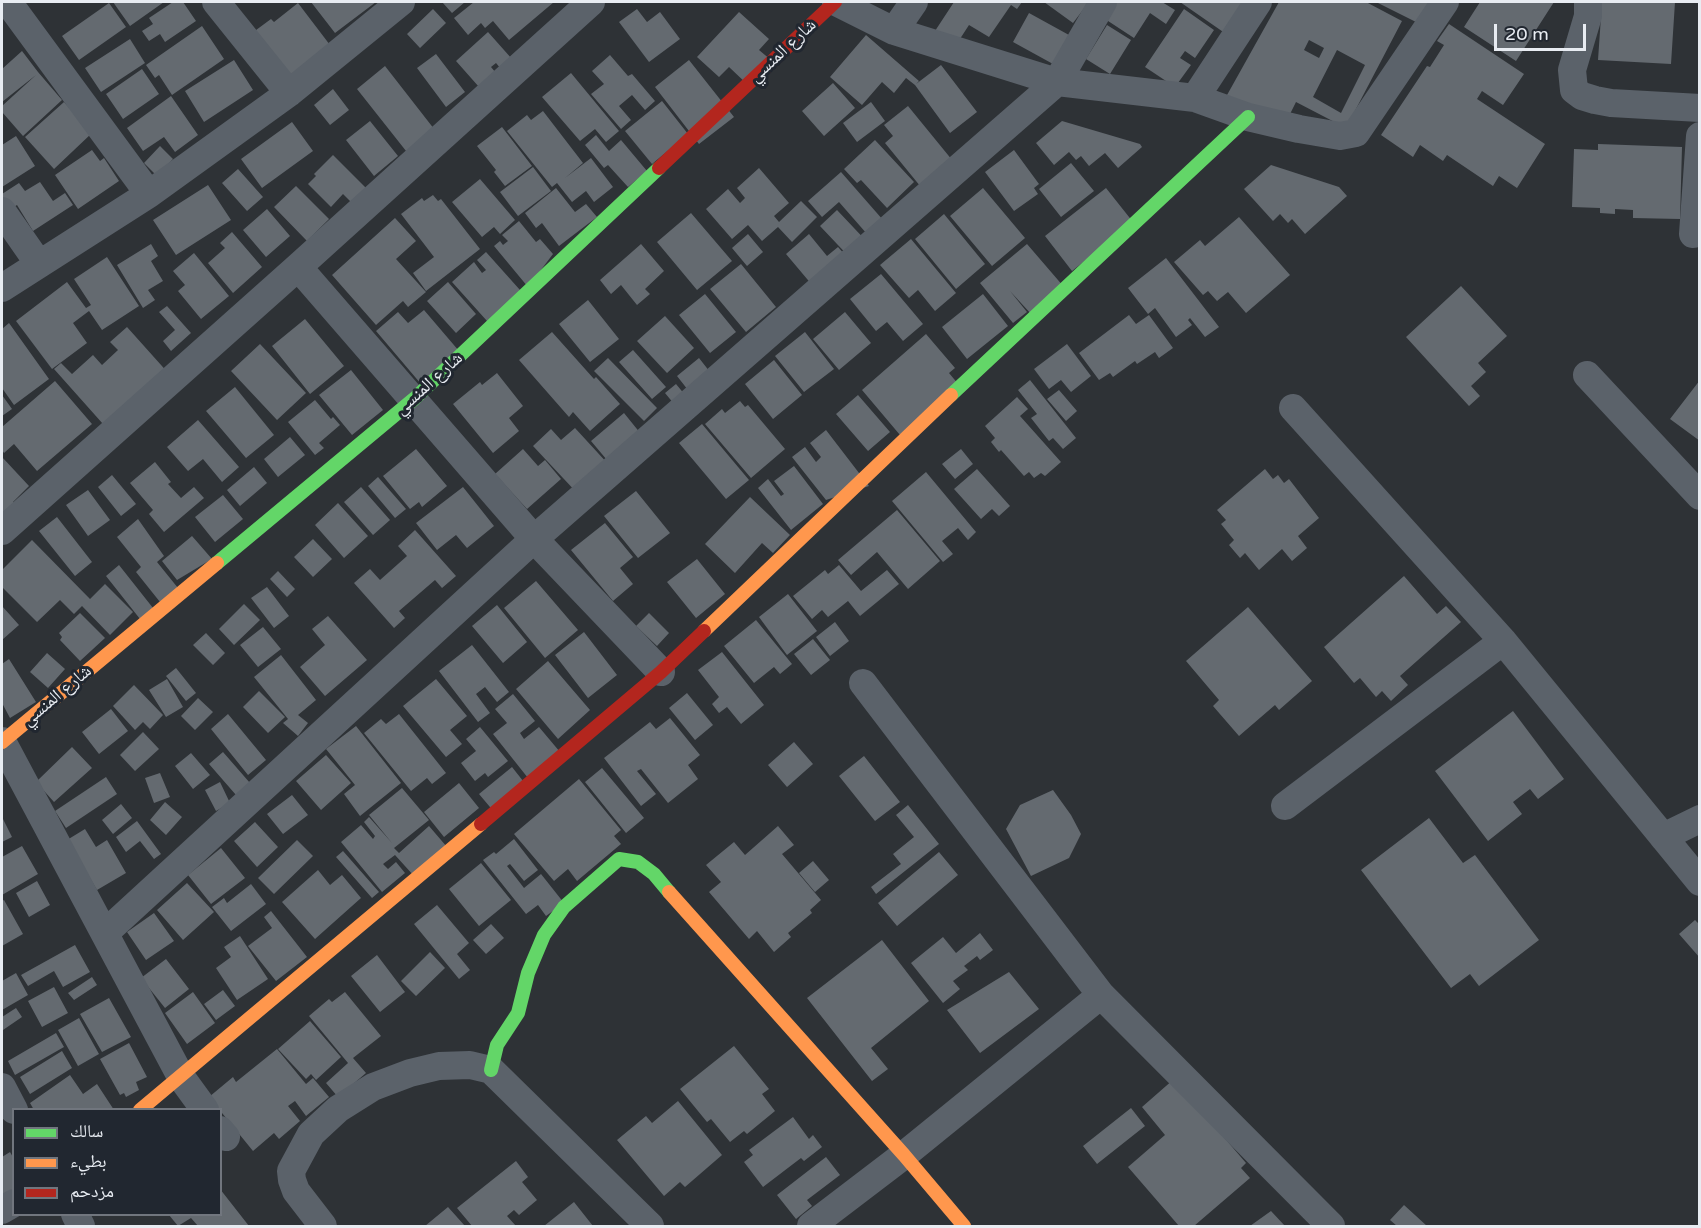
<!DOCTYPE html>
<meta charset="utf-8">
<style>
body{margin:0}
#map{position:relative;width:1701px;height:1228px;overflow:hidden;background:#2e3236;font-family:"Varela Round","Noto Naskh Arabic",sans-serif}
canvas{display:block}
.frame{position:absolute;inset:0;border:3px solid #e8ecf2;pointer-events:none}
.legend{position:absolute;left:12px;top:1108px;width:210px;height:108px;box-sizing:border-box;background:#212730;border:2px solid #71767e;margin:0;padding:8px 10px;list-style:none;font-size:18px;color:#e8ecf2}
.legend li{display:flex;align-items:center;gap:12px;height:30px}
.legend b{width:30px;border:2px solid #71767e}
.scale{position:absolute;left:1494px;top:24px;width:92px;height:27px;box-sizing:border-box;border:3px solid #e8ecf2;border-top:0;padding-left:8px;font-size:18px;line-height:21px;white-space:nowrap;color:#e8ecf2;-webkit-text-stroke:4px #212730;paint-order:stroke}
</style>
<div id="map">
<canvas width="1701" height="1228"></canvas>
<div class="frame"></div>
<ul class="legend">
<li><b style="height:8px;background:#63d668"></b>سالك</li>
<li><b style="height:8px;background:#ff974d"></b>بطيء</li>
<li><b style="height:8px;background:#b3261e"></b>مزدحم</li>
</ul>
<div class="scale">20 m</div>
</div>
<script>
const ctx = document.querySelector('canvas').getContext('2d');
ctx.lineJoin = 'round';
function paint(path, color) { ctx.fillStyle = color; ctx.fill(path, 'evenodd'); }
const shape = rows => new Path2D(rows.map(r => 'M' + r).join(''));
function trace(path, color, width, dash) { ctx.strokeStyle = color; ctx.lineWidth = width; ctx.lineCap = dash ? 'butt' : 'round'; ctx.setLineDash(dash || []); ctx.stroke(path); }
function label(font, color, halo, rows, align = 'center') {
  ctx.font = font + ' "Varela Round","Noto Naskh Arabic",sans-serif'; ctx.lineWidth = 6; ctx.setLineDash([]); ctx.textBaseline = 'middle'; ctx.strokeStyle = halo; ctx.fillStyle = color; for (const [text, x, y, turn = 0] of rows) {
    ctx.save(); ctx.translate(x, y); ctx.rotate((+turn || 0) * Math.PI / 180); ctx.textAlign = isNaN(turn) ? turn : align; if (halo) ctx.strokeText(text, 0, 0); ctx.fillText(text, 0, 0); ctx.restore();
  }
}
paint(shape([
 [113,2,164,2,130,26],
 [173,2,183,2,196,21,165,42,160,34,149,41,142,31,153,24,149,18],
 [311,2,376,2,335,33],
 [442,2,465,2,452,13],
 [474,2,554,2,509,40,493,21,485,28,481,23,468,35,454,18],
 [954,2,1022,2,1017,9,1011,5,989,37,969,25,956,45,935,31],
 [1044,2,1089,2,1073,23],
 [1116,2,1162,2,1175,10,1166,24,1150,13,1134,38,1105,19],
 [1180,2,1253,2,1229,36],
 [1279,2,1366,2,1402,21,1346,128,1296,102,1290,114,1222,104],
 [1309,40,1324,48,1319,58,1304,50],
 [1337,50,1365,65,1341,113,1313,97],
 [1376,2,1439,2,1426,27],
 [1480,2,1554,2,1516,61,1464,27],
 [1602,2,1675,2,1671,64,1598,60],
 [109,3,126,27,79,60,62,36],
 [298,3,330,45,289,76,252,33,271,19,274,22],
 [433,9,446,23,420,48,407,34],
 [637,9,647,22,660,12,680,39,649,62,619,22],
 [1184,9,1214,30,1195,58,1185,51,1180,58,1191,65,1175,87,1145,67],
 [739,12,769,39,759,50,771,60,748,85,729,67,719,77,697,57],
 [1029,13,1069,35,1053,64,1013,42],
 [1449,24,1524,74,1503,105,1482,91,1477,99,1545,144,1517,188,1499,176,1493,186,1447,155,1443,161,1420,145,1413,157,1381,135,1427,66,1430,67,1444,45,1437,41],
 [1107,25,1131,40,1110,74,1086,59],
 [202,26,224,59,172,95,159,75,155,78,146,65],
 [488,32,512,59,501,69,496,63,491,67,496,73,479,87,456,61],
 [866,35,919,81,916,84,941,65,977,112,950,133,915,85,906,78,894,93,882,82,862,105,830,77],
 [130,39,145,63,101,92,85,68],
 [22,51,38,72,62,100,23,136,2,112,2,106,36,75,2,102,2,69],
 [436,54,465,92,446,107,417,68],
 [610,55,628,76,632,74,655,101,645,110,632,95,619,106,631,120,621,129,591,94,604,84,592,71],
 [234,60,253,90,204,122,185,91],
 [689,60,734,117,699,144,655,87],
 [385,66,438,134,410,156,357,89],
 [142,69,159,94,123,119,106,94],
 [571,73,619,131,606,142,595,129,580,141,542,97],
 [833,83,855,108,824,136,802,111],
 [333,89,349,110,330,125,314,105],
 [171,96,198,135,175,152,164,137,143,151,127,128],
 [662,101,688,134,652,164,625,131],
 [64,102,92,133,54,169,25,137],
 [871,102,885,121,857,142,843,123],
 [908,106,957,166,925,192,885,143,893,136,884,125],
 [543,111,583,163,565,178,591,158,613,187,594,202,586,191,572,202,557,183,552,187,507,131,527,115,531,120],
 [370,121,398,156,374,176,346,140],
 [1062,121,1140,144,1142,147,1118,168,1105,153,1089,166,1081,156,1076,160,1069,152,1054,165,1036,143],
 [292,122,313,151,262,188,241,159],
 [502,127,532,166,505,186,494,172,496,170,477,146],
 [596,135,609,151,621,140,647,171,628,187,608,165,604,168,585,145],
 [16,136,35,166,2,187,2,145],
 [875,140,914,182,887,208,861,180,857,183,844,169],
 [1598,144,1682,147,1680,219,1633,218,1633,210,1615,209,1615,214,1600,213,1600,208,1572,207,1574,149,1598,150],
 [160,146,173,159,157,176,144,163],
 [92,150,100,161,104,158,119,181,78,209,55,175],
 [1014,150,1039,184,1034,188,1038,194,1014,211,985,172],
 [333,155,374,196,359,210,343,194,331,207,308,184,316,176,314,174],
 [1071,163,1094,191,1061,217,1039,189],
 [1271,165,1339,187,1347,196,1305,234,1292,219,1288,223,1280,214,1273,221,1244,189],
 [533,167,551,191,518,216,500,192],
 [759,168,789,203,774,216,779,222,801,201,817,217,792,242,778,227,762,241,748,225,732,239,706,209,728,189,740,203,745,198,737,188],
 [238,169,263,197,247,211,222,183],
 [841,172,883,220,867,234,839,202,822,217,808,201],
 [480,179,515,220,500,234,494,227,482,237,452,202],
 [40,182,53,201,65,193,73,205,33,231,17,205,9,210,2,199,2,194,19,183,25,191],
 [208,185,231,220,176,255,153,220],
 [296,186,329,219,307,241,274,207],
 [556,188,575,212,586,204,597,217,559,246,542,223,536,228,525,213],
 [983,188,1025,238,992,266,950,216],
 [1106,188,1133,222,1072,271,1045,236],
 [433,195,438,201,441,199,480,249,426,291,413,273,434,257,401,214,422,198,424,201],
 [267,209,290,236,266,257,243,230],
 [837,210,871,246,854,262,820,226],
 [691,213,732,261,697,290,657,242],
 [944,214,985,264,956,289,915,239],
 [1239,217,1290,275,1246,313,1228,292,1217,301,1208,291,1203,295,1174,262,1200,240,1205,246],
 [395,218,416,241,396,259,426,292,408,307,403,301,376,325,332,275],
 [519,221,536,242,540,239,553,254,528,287,494,246,500,241,503,245,508,241,502,235],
 [232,232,262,267,233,293,208,263,225,248,220,243],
 [748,234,763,252,747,266,732,248],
 [809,234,827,256,838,247,852,263,818,292,786,254],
 [911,239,956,293,935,311,918,290,909,298,880,265],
 [151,244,158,256,151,261,163,281,148,290,155,300,143,308,117,265],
 [641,244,664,271,645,289,650,294,637,305,621,285,611,294,600,280],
 [1027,244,1064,287,1032,315,1010,291,1027,312,1013,323,980,283],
 [486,252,520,290,496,331,452,282,474,262,482,273,486,270,477,260],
 [194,253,229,296,201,319,178,291,185,285,173,271],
 [107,257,139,306,102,330,89,311,73,323,87,343,52,369,16,321,67,282,86,308,91,305,74,279],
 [1166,258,1219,327,1205,337,1190,318,1188,320,1192,325,1176,337,1155,308,1148,314,1128,288],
 [741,264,776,307,746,332,710,289],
 [881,274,923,324,903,341,887,322,876,331,850,299],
 [448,282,476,314,456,333,427,301],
 [1461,286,1507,336,1478,363,1486,372,1471,386,1480,396,1469,406,1406,337],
 [705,294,736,332,710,353,679,315],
 [983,294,1008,326,967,359,942,327],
 [588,300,619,339,590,362,559,324],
 [167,306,191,333,171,351,163,341,175,330,159,312],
 [424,310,459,351,421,384,376,331,398,312,408,323],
 [845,312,871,343,839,370,813,339],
 [1129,315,1136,324,1149,315,1173,348,1159,358,1155,352,1137,364,1135,361,1113,377,1110,373,1099,380,1079,353],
 [665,316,694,348,667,373,637,341],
 [305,319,344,366,310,394,272,346],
 [9,323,49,379,14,405,2,388,2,329],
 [127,327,170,375,103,424,54,369,61,363,72,374,93,355,102,365,118,350,110,342],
 [552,332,594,379,596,377,620,404,590,431,573,412,569,417,519,360],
 [805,332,834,369,804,392,775,356],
 [926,334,955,368,949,373,959,385,900,435,862,390],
 [260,344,306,393,277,420,231,371],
 [1067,344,1091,376,1071,392,1061,380,1049,389,1034,369],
 [633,350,666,387,652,399,619,362],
 [608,358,657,408,644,421,594,371],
 [699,358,717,381,695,399,677,376],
 [774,360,802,395,773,419,745,384],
 [351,370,383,410,352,435,319,395],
 [497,373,523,406,509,418,519,431,493,453,453,404,480,382,482,385],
 [1030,380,1076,438,1063,449,1053,438,1049,441,1031,418,1037,414,1018,390],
 [1700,380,1700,441,1670,419],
 [55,381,92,424,37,471,14,444,4,453,2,450,2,427],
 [676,384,695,407,684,416,665,393],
 [235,387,274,435,246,458,206,411],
 [1059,390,1077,411,1066,421,1047,399],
 [2,395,12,409,2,416],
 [858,395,890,432,868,451,836,414],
 [1017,397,1028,409,1020,416,1061,462,1045,476,1041,473,1034,478,1029,472,1024,476,1001,450,999,452,991,442,995,438,985,426],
 [315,400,331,419,333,417,340,425,319,443,324,448,315,455,288,422],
 [740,401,745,407,748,405,785,449,751,478,705,424,722,409,725,413],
 [624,413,645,439,612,466,591,441],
 [198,420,239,467,222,482,203,459,188,471,167,447],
 [702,424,749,480,726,499,679,443],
 [575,428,609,465,578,494,533,446,551,429,561,440],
 [826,430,869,486,826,500,792,457,805,447,816,462,821,457,810,443],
 [290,437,305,455,278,477,264,459],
 [416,449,447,486,422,507,419,502,410,509,383,476],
 [523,449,538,466,545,460,561,479,527,509,495,474],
 [961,449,973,464,955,479,942,464],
 [2,457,29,486,13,502,17,506,2,520],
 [155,462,171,482,168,484,181,498,194,487,204,498,164,532,149,514,153,510,130,483],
 [794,466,823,504,791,530,758,488,768,479,781,496,784,494,774,481],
 [254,467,267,483,240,506,227,490],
 [977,469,1010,506,999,516,992,509,981,519,954,489],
 [1265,469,1273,479,1278,475,1284,483,1289,479,1319,518,1298,536,1307,548,1292,561,1282,549,1259,570,1245,553,1240,558,1229,545,1234,540,1221,524,1226,520,1217,510],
 [926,472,976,532,968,540,958,528,942,541,953,554,943,562,892,501],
 [112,475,136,504,121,516,98,487],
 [378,477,406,509,395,518,368,486],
 [361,487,390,520,373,535,344,502],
 [463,487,494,526,467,548,456,535,437,550,416,523],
 [88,490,110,520,88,536,66,505],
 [636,491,670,533,638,558,604,516],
 [223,495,243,519,215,542,195,517],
 [750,497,790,535,773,553,762,543,735,573,705,544],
 [338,503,368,536,344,558,315,525],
 [897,510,940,561,908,589,877,552,851,575,838,560],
 [57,517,92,562,75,576,39,531],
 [138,519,164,556,157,562,178,588,160,602,136,572,141,567,117,537],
 [605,523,633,557,620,568,633,584,613,601,571,550],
 [415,530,456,576,442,588,435,580,399,611,405,618,394,628,354,583,370,569,380,580,407,556,398,546],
 [192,536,212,559,177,580,162,561],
 [313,539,332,559,313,577,294,557],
 [32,540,90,599,105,584,133,612,110,635,82,606,74,614,60,600,37,622,2,587,2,570],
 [697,559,725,594,696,618,667,582],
 [119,565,153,608,140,619,106,576],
 [839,565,861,591,887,570,899,584,860,616,848,601,828,617,822,610,812,619,793,596,825,570,828,574],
 [278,571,295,589,287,597,270,579],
 [1404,576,1437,614,1446,606,1461,622,1400,676,1408,685,1391,701,1382,691,1376,697,1360,678,1354,683,1324,647],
 [536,581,578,630,545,658,504,608],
 [267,587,289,616,274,628,251,598],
 [788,594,817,631,787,655,759,617],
 [244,604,260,620,234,645,219,629],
 [497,605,527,642,503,663,472,626],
 [2,606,19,625,2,640],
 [1248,607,1312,681,1279,710,1275,705,1239,736,1213,706,1219,700,1186,661],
 [80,613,105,638,80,661,60,640,62,637,59,633],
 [649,613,669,633,657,646,636,626],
 [328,616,367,660,325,696,300,667,325,645,312,629],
 [756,620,792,664,780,674,774,667,754,683,724,646],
 [835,622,849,641,830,656,816,637],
 [263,627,281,649,258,667,240,645],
 [584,632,617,675,588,698,555,655],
 [206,633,225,653,213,665,193,645],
 [813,639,830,660,811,675,794,654],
 [472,645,509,692,497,702,485,687,476,694,490,713,478,722,439,671],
 [722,652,764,705,741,724,727,707,719,713,712,704,719,697,698,670],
 [47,653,65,669,48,688,30,672],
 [281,655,316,700,298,715,308,723,298,736,283,723,288,719,254,677],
 [9,659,36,702,10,718,2,703,2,664],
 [548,661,590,710,558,739,516,689],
 [176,668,196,693,186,701,166,676],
 [167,679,183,707,166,717,149,690],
 [436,679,467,716,450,730,462,744,446,757,403,706],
 [134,685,163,715,150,729,143,722,135,730,113,706],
 [259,691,285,717,268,733,243,707],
 [687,693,713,725,695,740,669,708],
 [513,694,535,721,520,733,524,739,539,727,560,752,528,778,493,734,507,723,495,709],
 [198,698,213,712,195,730,181,716],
 [111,709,128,731,99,754,82,732],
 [1513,711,1564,779,1538,799,1530,789,1513,802,1522,814,1488,841,1435,771],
 [228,714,266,760,248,775,211,729],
 [399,714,446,773,432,784,427,778,411,791,364,733,381,719,386,724],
 [670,718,700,755,688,765,698,779,668,803,641,769,637,771,656,794,641,806,604,758,650,722,656,729],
 [356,726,401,783,360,816,344,794,355,785,326,749],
 [480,727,508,761,488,777,485,773,475,781,461,763,476,751,466,739],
 [143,732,159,749,135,771,120,755],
 [794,742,813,764,787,787,768,765],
 [72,747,92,768,54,802,36,782],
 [223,752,250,783,236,795,209,764],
 [191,753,210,775,193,789,175,766],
 [326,755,351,783,321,810,296,781],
 [864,756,900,802,875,821,839,776],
 [512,767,527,786,495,813,479,794],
 [602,768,644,818,626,833,585,782],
 [160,773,170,797,154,803,145,778],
 [106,777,117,794,66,828,55,811],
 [579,779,621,830,614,836,621,844,577,881,568,869,554,881,514,834],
 [220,782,230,803,216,811,205,790],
 [459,783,479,808,444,837,424,812],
 [402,788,429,820,394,848,399,853,429,826,447,847,414,876,395,855,383,864,388,869,396,862,405,873,382,892,341,842,361,825,373,839,375,836,364,822,369,817,392,843,369,815],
 [1053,790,1071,815,1081,834,1069,858,1031,876,1006,829,1020,805],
 [292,795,308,815,283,834,267,814],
 [165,802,182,817,166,835,150,820],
 [121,804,132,818,113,834,102,820],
 [908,805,939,844,876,894,871,887,901,864,893,854,914,837,896,815],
 [2,817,12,837,2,842],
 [1429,818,1463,863,1475,855,1539,940,1479,986,1470,974,1451,988,1361,870],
 [137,821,161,854,154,859,140,841,126,852,116,837],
 [255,822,278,847,257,867,234,841],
 [778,826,794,845,782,854,821,900,810,910,812,913,788,933,791,937,774,952,757,931,749,939,709,892,721,882,706,865,734,842,745,855],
 [85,829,96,847,107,840,126,873,97,890,67,840],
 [514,839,538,870,524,881,510,864,507,866,524,888,541,874,564,903,546,916,538,905,526,914,483,860,494,852,496,854],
 [297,840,313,856,274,894,258,878],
 [22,846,38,874,2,895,2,857],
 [221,848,245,878,211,904,188,875],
 [343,851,379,892,372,898,336,857],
 [939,852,958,875,897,926,878,903],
 [813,861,829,880,815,892,799,873],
 [481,863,511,900,479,926,449,889],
 [318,870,330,885,342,875,361,898,315,939,282,902],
 [37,881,50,905,29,917,16,893],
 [187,883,214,912,183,940,157,910],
 [251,884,266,904,231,931,212,907,224,898,227,903],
 [4,900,23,934,2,946,2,901],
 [437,905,469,943,457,954,470,970,459,979,414,924],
 [271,911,307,957,276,981,248,946,272,928,264,917],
 [154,913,174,941,146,960,127,932],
 [1695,920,1700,925,1700,958,1679,934],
 [491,924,504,938,486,954,473,940],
 [980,933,993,950,980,960,977,956,964,966,968,970,953,981,960,989,943,1003,911,963,943,937,956,953],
 [240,936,268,979,237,1000,216,968,231,957,224,947],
 [882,940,929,1001,871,1048,888,1069,872,1081,807,998],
 [75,945,90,972,63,987,54,971,28,986,21,975],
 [430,952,445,968,416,996,401,981],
 [377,955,405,992,380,1012,351,976],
 [166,959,189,989,165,1008,141,978],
 [1009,972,1039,1009,980,1053,947,1010],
 [16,973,28,995,2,1010,2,981],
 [92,977,97,985,74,1000,68,993],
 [54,987,68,1013,42,1027,28,1001],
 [223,990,235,1006,216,1020,204,1004],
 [193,992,215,1023,187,1044,165,1013],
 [345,992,381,1036,353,1058,366,1073,338,1097,326,1083,348,1063,309,1016,329,999,332,1002],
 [109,998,131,1037,102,1052,80,1014],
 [16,1008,22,1017,3,1030,2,1017],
 [79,1018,99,1054,78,1066,58,1030],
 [310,1021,341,1057,316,1080,311,1074,306,1079,278,1049],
 [56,1033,64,1047,15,1075,8,1061],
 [129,1043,147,1077,136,1082,139,1090,126,1097,124,1093,120,1095,100,1059],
 [734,1046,769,1089,762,1094,775,1111,747,1134,744,1131,730,1142,711,1119,707,1122,680,1089],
 [277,1049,306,1084,313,1078,329,1097,306,1116,295,1101,288,1106,300,1121,279,1139,274,1133,253,1151,209,1097,233,1077,236,1082],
 [62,1051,72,1068,30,1094,20,1077],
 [70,1075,83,1094,97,1084,114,1110,34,1110,30,1103],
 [1174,1079,1246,1163,1241,1168,1250,1178,1194,1226,1179,1226,1128,1167,1165,1135,1142,1107],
 [678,1101,722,1155,685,1187,680,1182,664,1196,617,1140,646,1116,652,1123],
 [1131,1108,1145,1126,1097,1164,1083,1146],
 [793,1117,809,1139,813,1135,822,1147,804,1161,801,1158,763,1187,744,1162,753,1155,749,1150],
 [10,1152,14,1159,14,1196,2,1202,2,1157],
 [826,1157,840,1175,807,1200,812,1206,796,1219,777,1195],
 [516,1161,528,1177,522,1182,537,1200,519,1215,514,1210,507,1216,516,1226,472,1226,457,1208],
 [220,1189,249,1226,198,1226,191,1218,178,1226,169,1215,220,1215],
 [574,1202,593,1226,544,1226],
 [1404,1205,1427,1226,1397,1226,1390,1220],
 [448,1207,465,1226,425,1226],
 [1271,1211,1285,1226,1250,1226]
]), '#646a70');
trace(shape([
 [8,2,149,194],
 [216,2,289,93],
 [836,2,894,31,1057,82,1195,98,1248,117,1299,129,1340,136,1356,133,1445,2],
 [1588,2,1588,16,1572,70,1574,90,1582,96,1595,100,1611,103,1700,108],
 [894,31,914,2],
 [1195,98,1258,2],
 [2,211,39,264],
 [1693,234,1700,136],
 [298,267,534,539,661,672],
 [2,288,149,194,289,93,401,2],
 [1587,375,1700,496],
 [1293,408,1503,641,1700,882],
 [2,531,298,267,591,2],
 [863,683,1101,995,1331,1226],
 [2,741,181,1077,205,1110],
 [1285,806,1503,641],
 [1663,837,1700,819],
 [105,933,534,539,1057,82,1103,2],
 [2,1087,14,1110],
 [220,1130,226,1137],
 [2,1210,14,1203],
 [75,1214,81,1226],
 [323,1226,296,1191,292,1180,291,1171,311,1134,338,1109,373,1087,410,1073,439,1066,470,1065,491,1070,650,1226],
 [811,1226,904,1155,1101,995]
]), '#5b626a', 28);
trace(shape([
 [951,395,1248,117],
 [217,563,414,399,659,168],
 [491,1070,497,1045,518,1013,528,973,544,935,564,907,619,859,638,862,654,874,669,892]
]), '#63d668', 14);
trace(shape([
 [704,631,951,395],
 [2,742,217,563],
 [669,892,904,1155,964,1226],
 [140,1110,481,824]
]), '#ff974d', 14);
trace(shape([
 [659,168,835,2],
 [481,824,661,672,704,631]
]), '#b3261e', 14);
label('18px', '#e8ecf2', '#212730', [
 ["شارع المنسي",783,51,-43],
 ["شارع المنسي",429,384,-42],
 ["شارع المنسي",57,696,-40]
]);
</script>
